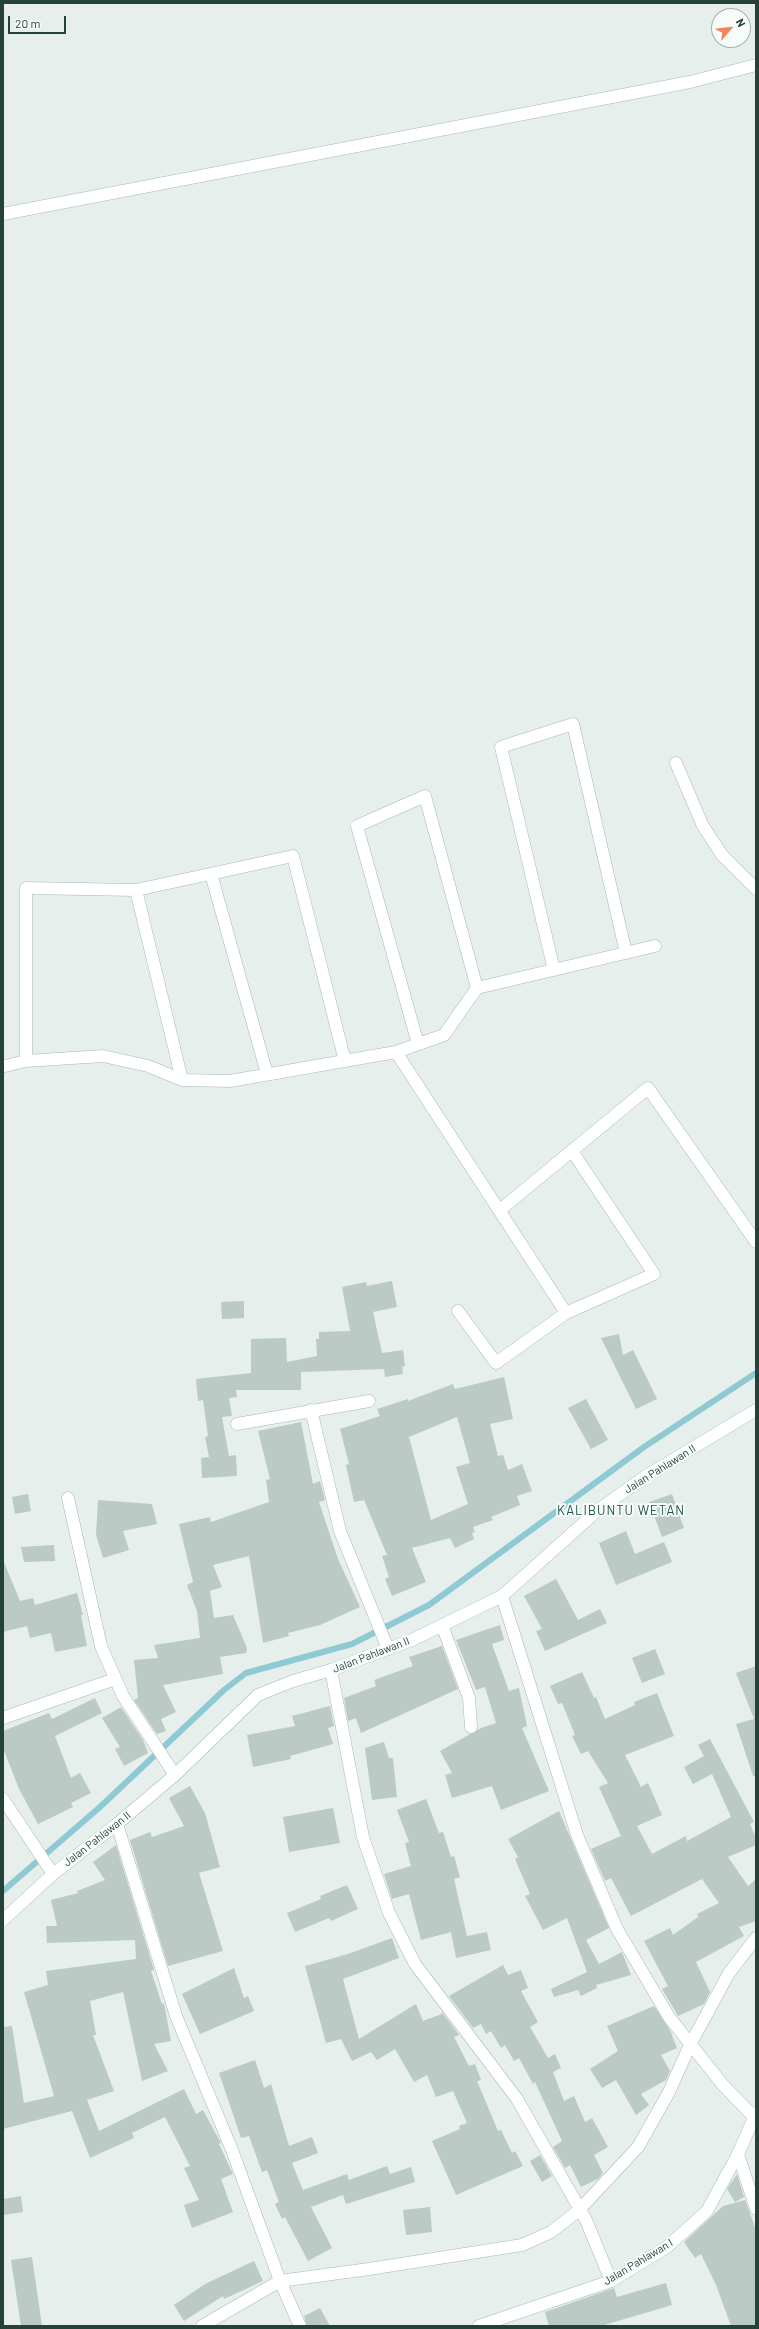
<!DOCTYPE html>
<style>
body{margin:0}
#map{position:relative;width:759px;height:2329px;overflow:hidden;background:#e6efeb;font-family:Barlow,sans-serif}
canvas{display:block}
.frame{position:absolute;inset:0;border:4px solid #24423a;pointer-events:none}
.north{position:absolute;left:711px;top:8px;width:40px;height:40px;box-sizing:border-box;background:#f7fbf9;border:1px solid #a3b1ad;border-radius:50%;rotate:62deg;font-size:11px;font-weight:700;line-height:16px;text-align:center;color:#24423a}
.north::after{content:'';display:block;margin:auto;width:14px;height:18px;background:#f4845f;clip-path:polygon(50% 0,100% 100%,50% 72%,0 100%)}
.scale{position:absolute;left:8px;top:16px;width:58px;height:18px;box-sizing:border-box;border:2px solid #24423a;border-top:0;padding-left:5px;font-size:12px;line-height:14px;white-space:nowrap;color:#24423a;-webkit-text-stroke:3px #f7fbf9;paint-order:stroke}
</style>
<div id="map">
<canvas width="759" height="2329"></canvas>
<div class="frame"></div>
<div class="north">N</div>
<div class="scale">20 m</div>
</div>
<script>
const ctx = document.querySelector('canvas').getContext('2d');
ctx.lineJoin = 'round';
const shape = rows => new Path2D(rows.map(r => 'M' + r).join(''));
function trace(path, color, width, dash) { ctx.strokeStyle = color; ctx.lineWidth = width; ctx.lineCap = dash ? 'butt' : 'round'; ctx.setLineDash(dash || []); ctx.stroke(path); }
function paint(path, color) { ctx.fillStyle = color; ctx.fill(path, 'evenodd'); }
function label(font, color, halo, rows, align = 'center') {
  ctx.font = font + ' Barlow,sans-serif'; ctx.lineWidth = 4; ctx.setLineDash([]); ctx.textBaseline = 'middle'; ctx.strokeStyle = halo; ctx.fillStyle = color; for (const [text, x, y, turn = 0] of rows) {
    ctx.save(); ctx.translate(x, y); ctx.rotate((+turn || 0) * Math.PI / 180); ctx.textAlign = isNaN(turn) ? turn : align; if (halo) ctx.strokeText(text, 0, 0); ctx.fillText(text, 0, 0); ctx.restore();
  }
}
trace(shape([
 [3,1891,100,1807,224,1690,246,1673,352,1644,429,1605,644,1447,756,1373]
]), '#8ec9d4', 6);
paint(shape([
 [392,1281,397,1307,373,1312,382,1353,403,1350,405,1366,402,1367,403,1374,385,1377,384,1369,301,1372,301,1390,236,1390,237,1397,229,1398,232,1416,222,1417,229,1456,236,1455,237,1476,202,1478,201,1458,209,1457,205,1437,208,1436,203,1400,198,1401,196,1379,251,1373,251,1339,286,1338,287,1362,317,1356,316,1339,319,1339,319,1332,350,1331,342,1287,366,1282,367,1286],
 [244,1301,244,1318,222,1319,221,1302],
 [619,1334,623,1355,633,1350,657,1399,636,1409,601,1338],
 [504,1377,513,1419,490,1424,498,1456,503,1455,508,1470,522,1464,532,1491,517,1496,520,1505,491,1517,493,1520,473,1527,475,1532,472,1533,474,1539,455,1548,450,1538,412,1548,426,1582,392,1596,385,1579,389,1577,382,1556,387,1555,364,1500,354,1502,346,1465,349,1464,340,1429,380,1416,377,1409,408,1399,408,1401,453,1384,455,1389],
 [457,1417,470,1463,456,1467,468,1504,431,1520,409,1437],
 [586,1399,608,1440,591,1449,568,1408],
 [301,1422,313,1484,320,1481,325,1500,319,1502,338,1559,360,1607,320,1625,288,1633,289,1636,263,1643,249,1556,213,1565,222,1587,210,1591,214,1618,233,1615,247,1648,246,1653,220,1657,223,1674,163,1685,176,1712,161,1719,166,1731,157,1734,134,1700,138,1698,134,1660,158,1658,154,1645,200,1638,197,1611,187,1585,193,1582,179,1524,210,1517,211,1522,269,1502,266,1480,270,1479,258,1431],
 [28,1494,31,1511,15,1514,12,1497],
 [672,1494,684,1528,662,1537,649,1502],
 [98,1500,152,1504,157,1524,123,1531,129,1550,103,1558,96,1535],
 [626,1531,635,1554,664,1542,672,1562,616,1585,599,1543],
 [54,1545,55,1561,24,1562,21,1547],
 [3,1560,20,1601,33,1598,35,1605,77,1593,83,1615,81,1615,87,1646,55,1652,51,1633,30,1638,27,1626,3,1632],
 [556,1579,578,1620,600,1609,607,1623,545,1651,536,1631,542,1629,524,1596],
 [500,1625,504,1640,492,1644,509,1691,519,1688,527,1726,522,1728,549,1791,501,1810,492,1786,452,1798,445,1775,452,1773,440,1751,481,1728,496,1723,485,1687,476,1690,456,1640],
 [442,1646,458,1689,361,1733,356,1718,348,1721,344,1698,376,1686,374,1680,413,1666,409,1657],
 [655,1649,665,1674,642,1683,632,1658],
 [756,1666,756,1776,753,1776,736,1724,754,1719,736,1673],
 [582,1672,594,1698,596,1697,605,1719,635,1705,634,1702,657,1693,674,1736,625,1755,641,1787,648,1783,662,1815,637,1826,652,1854,686,1836,687,1841,731,1817,712,1774,693,1784,684,1767,704,1756,698,1745,710,1739,754,1822,750,1824,756,1838,756,1845,728,1857,748,1886,756,1879,756,1921,739,1927,744,1936,696,1962,710,1992,704,2004,678,2016,662,1989,668,1986,644,1941,670,1928,673,1935,698,1917,697,1914,719,1903,702,1879,631,1916,611,1878,605,1881,591,1849,621,1836,599,1787,608,1783,588,1751,581,1754,572,1736,575,1735,562,1703,558,1704,550,1686],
 [95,1698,102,1713,55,1736,71,1778,80,1773,91,1793,71,1803,73,1807,38,1824,19,1789,3,1748,3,1731,49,1713,52,1719],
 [330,1706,334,1726,328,1728,333,1744,290,1756,291,1759,253,1767,247,1735,295,1726,292,1716],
 [121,1707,143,1740,148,1753,124,1766,115,1749,120,1747,102,1718],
 [384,1742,389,1758,393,1758,397,1797,372,1800,365,1748],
 [190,1786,205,1813,220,1867,199,1873,223,1951,168,1966,130,1840,150,1832,152,1837,184,1826,169,1798],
 [426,1799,439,1833,443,1832,451,1857,454,1856,460,1877,454,1879,467,1936,487,1932,491,1950,456,1958,451,1932,421,1940,409,1894,392,1899,384,1874,411,1866,405,1843,409,1842,397,1810],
 [333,1808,340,1843,289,1852,283,1817],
 [559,1811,609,1928,586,1940,599,1964,622,1952,631,1975,596,1985,597,1988,581,1996,578,1990,554,1997,551,1989,587,1972,567,1918,543,1930,525,1896,530,1894,515,1859,518,1857,508,1839],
 [116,1845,154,1970,151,1971,162,2004,164,2003,171,2041,154,2044,168,2071,142,2081,123,1992,90,2001,96,2035,93,2035,114,2091,87,2100,99,2131,184,2089,196,2114,203,2110,221,2143,219,2144,233,2174,221,2179,233,2212,192,2228,184,2205,199,2200,184,2168,190,2166,165,2117,132,2133,134,2138,90,2158,72,2111,3,2129,3,2027,12,2026,24,2103,54,2096,24,1992,48,1985,46,1971,136,1959,135,1940,47,1943,46,1926,57,1926,51,1900,78,1893,77,1891,105,1880,93,1862],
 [347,1885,358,1909,331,1921,329,1918,295,1932,287,1913,321,1899,320,1896],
 [392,1938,399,1958,343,1979,359,2039,416,2004,423,2021,442,2014,441,2011,459,2035,454,2037,469,2066,475,2064,481,2080,477,2081,498,2131,501,2130,512,2153,515,2151,523,2166,456,2195,432,2141,460,2129,459,2126,467,2123,453,2091,436,2097,427,2075,414,2082,395,2049,377,2060,371,2052,352,2061,341,2039,326,2043,305,1966,348,1954],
 [503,1965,508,1975,521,1970,528,1988,521,1991,538,2022,530,2027,548,2058,555,2054,561,2068,553,2072,564,2101,574,2096,585,2122,592,2118,608,2147,594,2155,603,2173,598,2179,581,2187,570,2165,565,2168,553,2147,562,2141,535,2082,533,2084,519,2058,514,2061,505,2045,501,2048,491,2031,486,2034,481,2024,473,2028,449,1996],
 [234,1968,244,1998,248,1996,254,2011,200,2034,182,1994],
 [654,2006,670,2030,677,2048,661,2055,670,2071,666,2080,641,2094,649,2105,636,2115,616,2080,602,2088,590,2069,618,2051,607,2026],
 [255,2060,264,2088,271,2084,289,2146,312,2137,318,2153,292,2163,303,2190,347,2174,349,2180,387,2166,390,2174,411,2167,415,2182,346,2204,343,2195,311,2207,332,2248,308,2261,285,2217,282,2219,275,2204,279,2202,267,2170,262,2172,249,2136,241,2138,219,2073],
 [540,2155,552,2176,542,2182,530,2161],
 [737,2174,744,2197,735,2202,727,2189],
 [21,2196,23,2212,3,2215,3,2199],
 [745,2200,756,2230,756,2326,731,2326,716,2285,701,2254,695,2258,684,2242,723,2206],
 [430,2207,432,2232,406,2235,403,2210],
 [32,2257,42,2326,21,2326,11,2260],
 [254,2261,263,2281,224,2299,223,2296,184,2321,174,2305,205,2284],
 [666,2283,672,2305,601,2326,549,2326,545,2312,614,2288,617,2297],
 [320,2308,330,2326,307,2326,304,2316]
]), '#bbcac4');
const street = shape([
 [3,214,690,82,756,65],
 [676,763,703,826,722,855,756,889],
 [211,874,267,1074],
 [136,890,182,1080],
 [554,970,501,747,573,724,626,953],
 [418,1044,357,826,425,796,477,988],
 [396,1052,566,1313],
 [26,1061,26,888,136,890,293,856,345,1061],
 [5,1066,26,1061,103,1056,148,1066,182,1080,230,1081,396,1052,444,1035,477,988,655,946],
 [500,1210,648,1088,756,1242],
 [458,1311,496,1363,566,1313,654,1274,572,1151],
 [311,1410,340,1531,388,1649],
 [237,1424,369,1401],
 [68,1498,101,1646,123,1696,175,1775],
 [502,1596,577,1835,617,1929,669,2017,723,2085,754,2117],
 [442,1625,469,1698,471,1727],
 [331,1670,363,1837,389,1913,415,1964,517,2099,586,2220,611,2281],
 [3,1718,115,1679],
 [3,1799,53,1874],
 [117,1824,176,2016,232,2150,280,2281,300,2326],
 [738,2154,756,2209],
 [202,2326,280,2281,369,2269,522,2245,551,2232,579,2210,638,2147,669,2092,690,2045,729,1973,756,1938]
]);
const secondary = shape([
 [3,1920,53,1874,117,1824,175,1775,258,1695,293,1681,331,1670,412,1640,502,1596,598,1510,646,1476,756,1410],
 [479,2326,611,2281,667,2247,707,2211,738,2154,756,2113]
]);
trace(street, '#a8b8b2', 13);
trace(secondary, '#a4bbb3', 13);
trace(street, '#fff', 12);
trace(secondary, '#fff', 12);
label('11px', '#24423a', '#f7fbf9', [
 ["Jalan Pahlawan II",660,1469,-32],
 ["Jalan Pahlawan II",371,1655,-21],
 ["Jalan Pahlawan II",97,1839,-38],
 ["Jalan Pahlawan I",638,2262,-31]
]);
ctx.letterSpacing = '1px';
label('13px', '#1f5548', '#f7fbf9', [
 ["KALIBUNTU WETAN",621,1511]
]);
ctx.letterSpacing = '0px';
</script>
